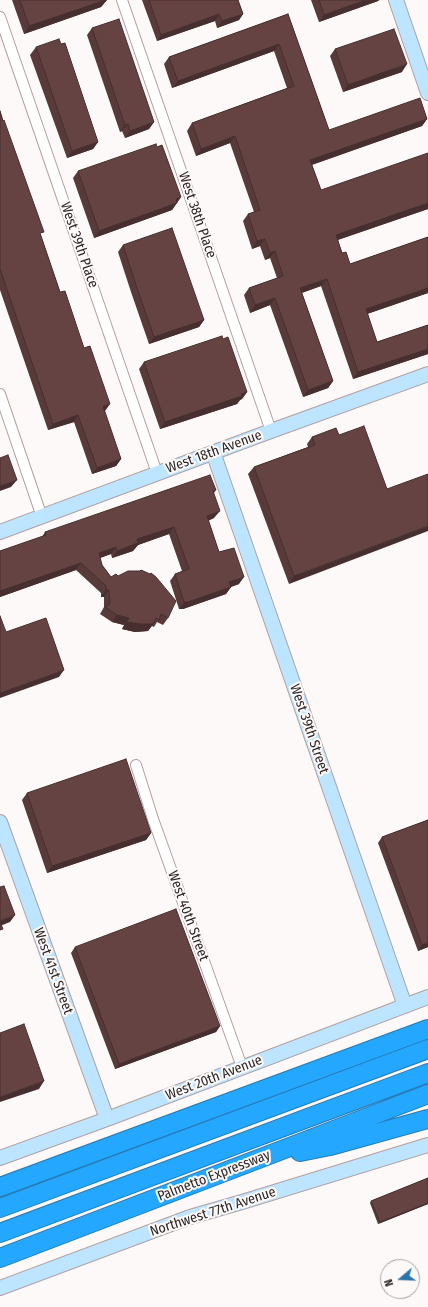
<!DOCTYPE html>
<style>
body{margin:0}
#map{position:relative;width:428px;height:1307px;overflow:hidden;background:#fdf9f9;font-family:"Fira Sans Condensed",sans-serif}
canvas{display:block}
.north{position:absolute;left:380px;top:1259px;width:40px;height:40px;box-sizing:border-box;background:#fdf9f9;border:1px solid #a9a4a4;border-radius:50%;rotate:251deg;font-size:11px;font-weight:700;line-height:16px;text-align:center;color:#2c2525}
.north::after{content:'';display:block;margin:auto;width:14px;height:18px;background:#2d74a8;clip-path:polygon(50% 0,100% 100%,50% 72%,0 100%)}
</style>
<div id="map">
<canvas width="428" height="1307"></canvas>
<div class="north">N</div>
</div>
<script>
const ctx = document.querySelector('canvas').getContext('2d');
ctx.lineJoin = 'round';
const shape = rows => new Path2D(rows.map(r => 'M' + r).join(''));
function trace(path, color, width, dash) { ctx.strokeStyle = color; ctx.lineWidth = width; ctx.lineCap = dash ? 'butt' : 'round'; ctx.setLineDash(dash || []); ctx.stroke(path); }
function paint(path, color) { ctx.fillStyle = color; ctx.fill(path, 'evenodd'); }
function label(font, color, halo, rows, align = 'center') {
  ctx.font = font + ' "Fira Sans Condensed",sans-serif'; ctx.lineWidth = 4; ctx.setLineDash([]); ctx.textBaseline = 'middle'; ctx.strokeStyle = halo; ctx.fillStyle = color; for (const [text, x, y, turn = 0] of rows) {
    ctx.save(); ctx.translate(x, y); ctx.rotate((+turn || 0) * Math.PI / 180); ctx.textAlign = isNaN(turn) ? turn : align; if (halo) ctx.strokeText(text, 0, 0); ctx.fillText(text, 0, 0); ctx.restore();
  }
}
const street = shape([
 [122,0,271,431],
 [0,17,157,473],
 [0,394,42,517],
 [136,765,153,819,242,1067]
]);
const secondary = shape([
 [396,0,428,93],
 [213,452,405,1006],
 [0,532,271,431,428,374],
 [0,822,107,1119],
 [0,1158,107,1119,428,997],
 [0,1288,190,1217,242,1202,428,1145]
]);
const highway = shape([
 [300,1152,330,1146,428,1119],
 [0,1187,428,1029],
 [0,1208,428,1049],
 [0,1233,428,1073],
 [0,1258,428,1094]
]);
trace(street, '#b3a0a0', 12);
trace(secondary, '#b3a0a0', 16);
trace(highway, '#277ab3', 20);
trace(street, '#fff', 10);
trace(secondary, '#bde5ff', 14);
trace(highway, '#24a8ff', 18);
paint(shape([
 [12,0,107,0,101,7,24,34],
 [142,0,238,0,243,14,239,20,217,28,215,21,157,41],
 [311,0,379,0,378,1,319,22],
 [288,14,329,130,427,119,422,126,312,165,321,190,428,209,338,240,342,253,350,264,428,237,428,293,367,314,377,342,428,325,428,354,353,379,321,286,302,293,333,381,328,388,303,397,270,305,250,313,244,295,249,288,277,278,270,258,265,260,260,246,252,249,243,221,248,214,254,212,230,143,196,156,187,131,192,123,287,88,274,51,172,88,164,64,169,57],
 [92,28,154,122,149,129,125,138,122,131,120,132,87,35],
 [36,47,98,142,93,149,67,158,30,55],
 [335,49,402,72,343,92,330,56],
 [0,111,41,236,60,292,105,411,104,411,121,459,116,466,92,474,74,422,48,430,0,290],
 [78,171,181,197,172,210,94,238,73,178],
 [123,245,204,320,199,327,149,344,131,292,118,252],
 [144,362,247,392,242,399,240,400,237,404,160,429,139,369],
 [339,435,387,489,289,584,248,474,254,467,308,447,307,444,312,437],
 [216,490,214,493,214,518,208,521,219,552,239,584,231,587,226,594,183,609,179,609,170,581,175,574,182,571,169,534,138,545,133,551,112,558,111,554,100,558,102,565,111,577,118,576,168,618,163,625,157,622,154,627,152,626,148,631,135,632,122,629,124,625,112,622,100,614,104,607,104,597,101,597,101,593,76,570,0,597,0,551,42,537,45,532],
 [27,793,151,833,146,840,47,873,22,800],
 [428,820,428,947,418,951,378,843,382,837],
 [75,947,220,1026,216,1032,115,1069,71,953],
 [428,1178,428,1204,378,1224,370,1203,371,1201]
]), '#583a3a');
paint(shape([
 [102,0,107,0,101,7,24,34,29,26],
 [366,0,379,0,378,1,319,22,324,15],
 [219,14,215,21,157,41,161,35],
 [243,14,239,20,217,28,222,21],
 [279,44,274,51,172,88,178,81],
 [407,64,402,72,343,92,348,85],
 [427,119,422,126,305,167,310,160],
 [154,122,149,129,125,138,130,131],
 [128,124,122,131,120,132,125,125],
 [235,136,230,143,196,156,201,149],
 [98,142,93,149,67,158,72,151],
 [181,197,172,210,94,238,99,231],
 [428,203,428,209,331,242,336,235],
 [265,239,260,246,252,249,257,241],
 [275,251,270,258,265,260,270,253],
 [327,279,321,286,295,295,300,288],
 [428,288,428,293,361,316,366,309],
 [275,298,270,305,250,313,255,305],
 [204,320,199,327,149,344,154,337],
 [428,349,428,354,353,379,358,372],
 [333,381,328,388,303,397,308,390],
 [247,392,242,399,240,400,237,404,160,429,165,422],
 [110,404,105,411,98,413,103,406],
 [78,415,74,422,48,430,53,424],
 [121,459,116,466,92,474,97,468],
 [17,480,11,487,0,491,0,486],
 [220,511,214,518,201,523,207,516],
 [428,526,428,531,289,584,294,576],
 [174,527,169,534,138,545,133,551,112,558,117,551,137,539],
 [116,547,111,554,94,560,99,553],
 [81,563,76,570,0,597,0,591],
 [244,577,239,584,224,589,229,582],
 [231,587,226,594,183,609,179,609,184,602],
 [106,590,109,590,104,597,101,597],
 [117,615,129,618,124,625,112,622],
 [127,622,153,624,148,631,135,632,122,629],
 [64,670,59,677,0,698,0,693],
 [151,833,146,840,47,873,52,866],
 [15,915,10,922,0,926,0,921],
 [428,943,428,947,418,951,422,945],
 [220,1026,216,1032,115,1069,119,1064],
 [44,1081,39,1089,0,1102,0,1097],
 [428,1203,428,1204,378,1224,380,1222]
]), '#472f2f');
const building = shape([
 [20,0,106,0,29,26,20,0],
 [149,0,238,0,243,14,222,21,219,14,161,35,149,0],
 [319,0,366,0,324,15,319,0],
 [288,14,329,130,420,98,427,119,310,160,321,190,428,153,428,203,336,235,342,253,346,252,350,264,428,237,428,288,366,309,377,342,428,325,428,349,358,372,327,279,300,288,333,381,308,390,275,298,255,305,249,288,283,276,275,251,270,253,265,239,257,241,248,214,260,210,235,136,201,149,192,123,294,86,279,44,178,81,169,57,288,14],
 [119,19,154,122,130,131,128,124,125,125,92,28,119,19],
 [394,29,407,64,348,85,335,49,394,29],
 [59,39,61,44,65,43,98,142,72,151,36,47,59,39],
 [0,111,3,121,4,120,44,232,40,233,60,292,65,291,84,348,90,346,110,404,103,406,121,459,97,468,78,415,53,424,0,269,0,111],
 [156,144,157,147,162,145,181,197,176,199,177,203,99,231,78,171,156,144],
 [172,228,204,320,154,337,136,285,123,245,172,228],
 [222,336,223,339,228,337,247,392,241,394,242,396,165,422,144,362,222,336],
 [364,426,387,489,428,474,428,526,294,576,254,467,315,445,312,437,336,428,339,435,364,426],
 [8,455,17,480,0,486,0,458,8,455],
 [210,475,216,490,213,491,220,511,207,516,219,552,234,548,244,577,229,582,231,587,188,602,184,602,175,574,189,569,174,527,137,539,138,543,117,551,116,547,99,553,102,565,111,577,116,574,118,576,128,571,140,571,141,570,150,574,151,573,156,577,176,601,168,618,161,614,159,620,156,618,153,624,140,624,127,622,129,618,117,615,105,607,110,604,109,590,106,590,106,586,81,563,0,591,0,551,46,535,45,532,210,475],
 [0,616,6,632,46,618,64,670,0,693,0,616],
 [126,759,151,833,52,866,27,793,126,759],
 [428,820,428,943,422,945,382,837,428,820],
 [4,886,15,915,0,921,0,887,4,886],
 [176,909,220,1026,119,1064,75,947,176,909],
 [0,922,3,929,0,930,0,922],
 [24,1024,44,1081,0,1097,0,1033,24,1024],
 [428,1178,428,1203,380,1222,371,1201,428,1178]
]);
paint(building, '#664343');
trace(building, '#472f2f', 1);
label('14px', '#2c2525', '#fdf9f9', [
 ["West 38th Place",197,215,71],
 ["West 39th Place",79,245,71],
 ["West 18th Avenue",214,452,-20],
 ["West 39th Street",309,729,71],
 ["West 40th Street",188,916,70],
 ["West 41st Street",53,971,70],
 ["West 20th Avenue",214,1078,-21],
 ["Palmetto Expressway",214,1176,-21],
 ["Northwest 77th Avenue",213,1212,-18]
]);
</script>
